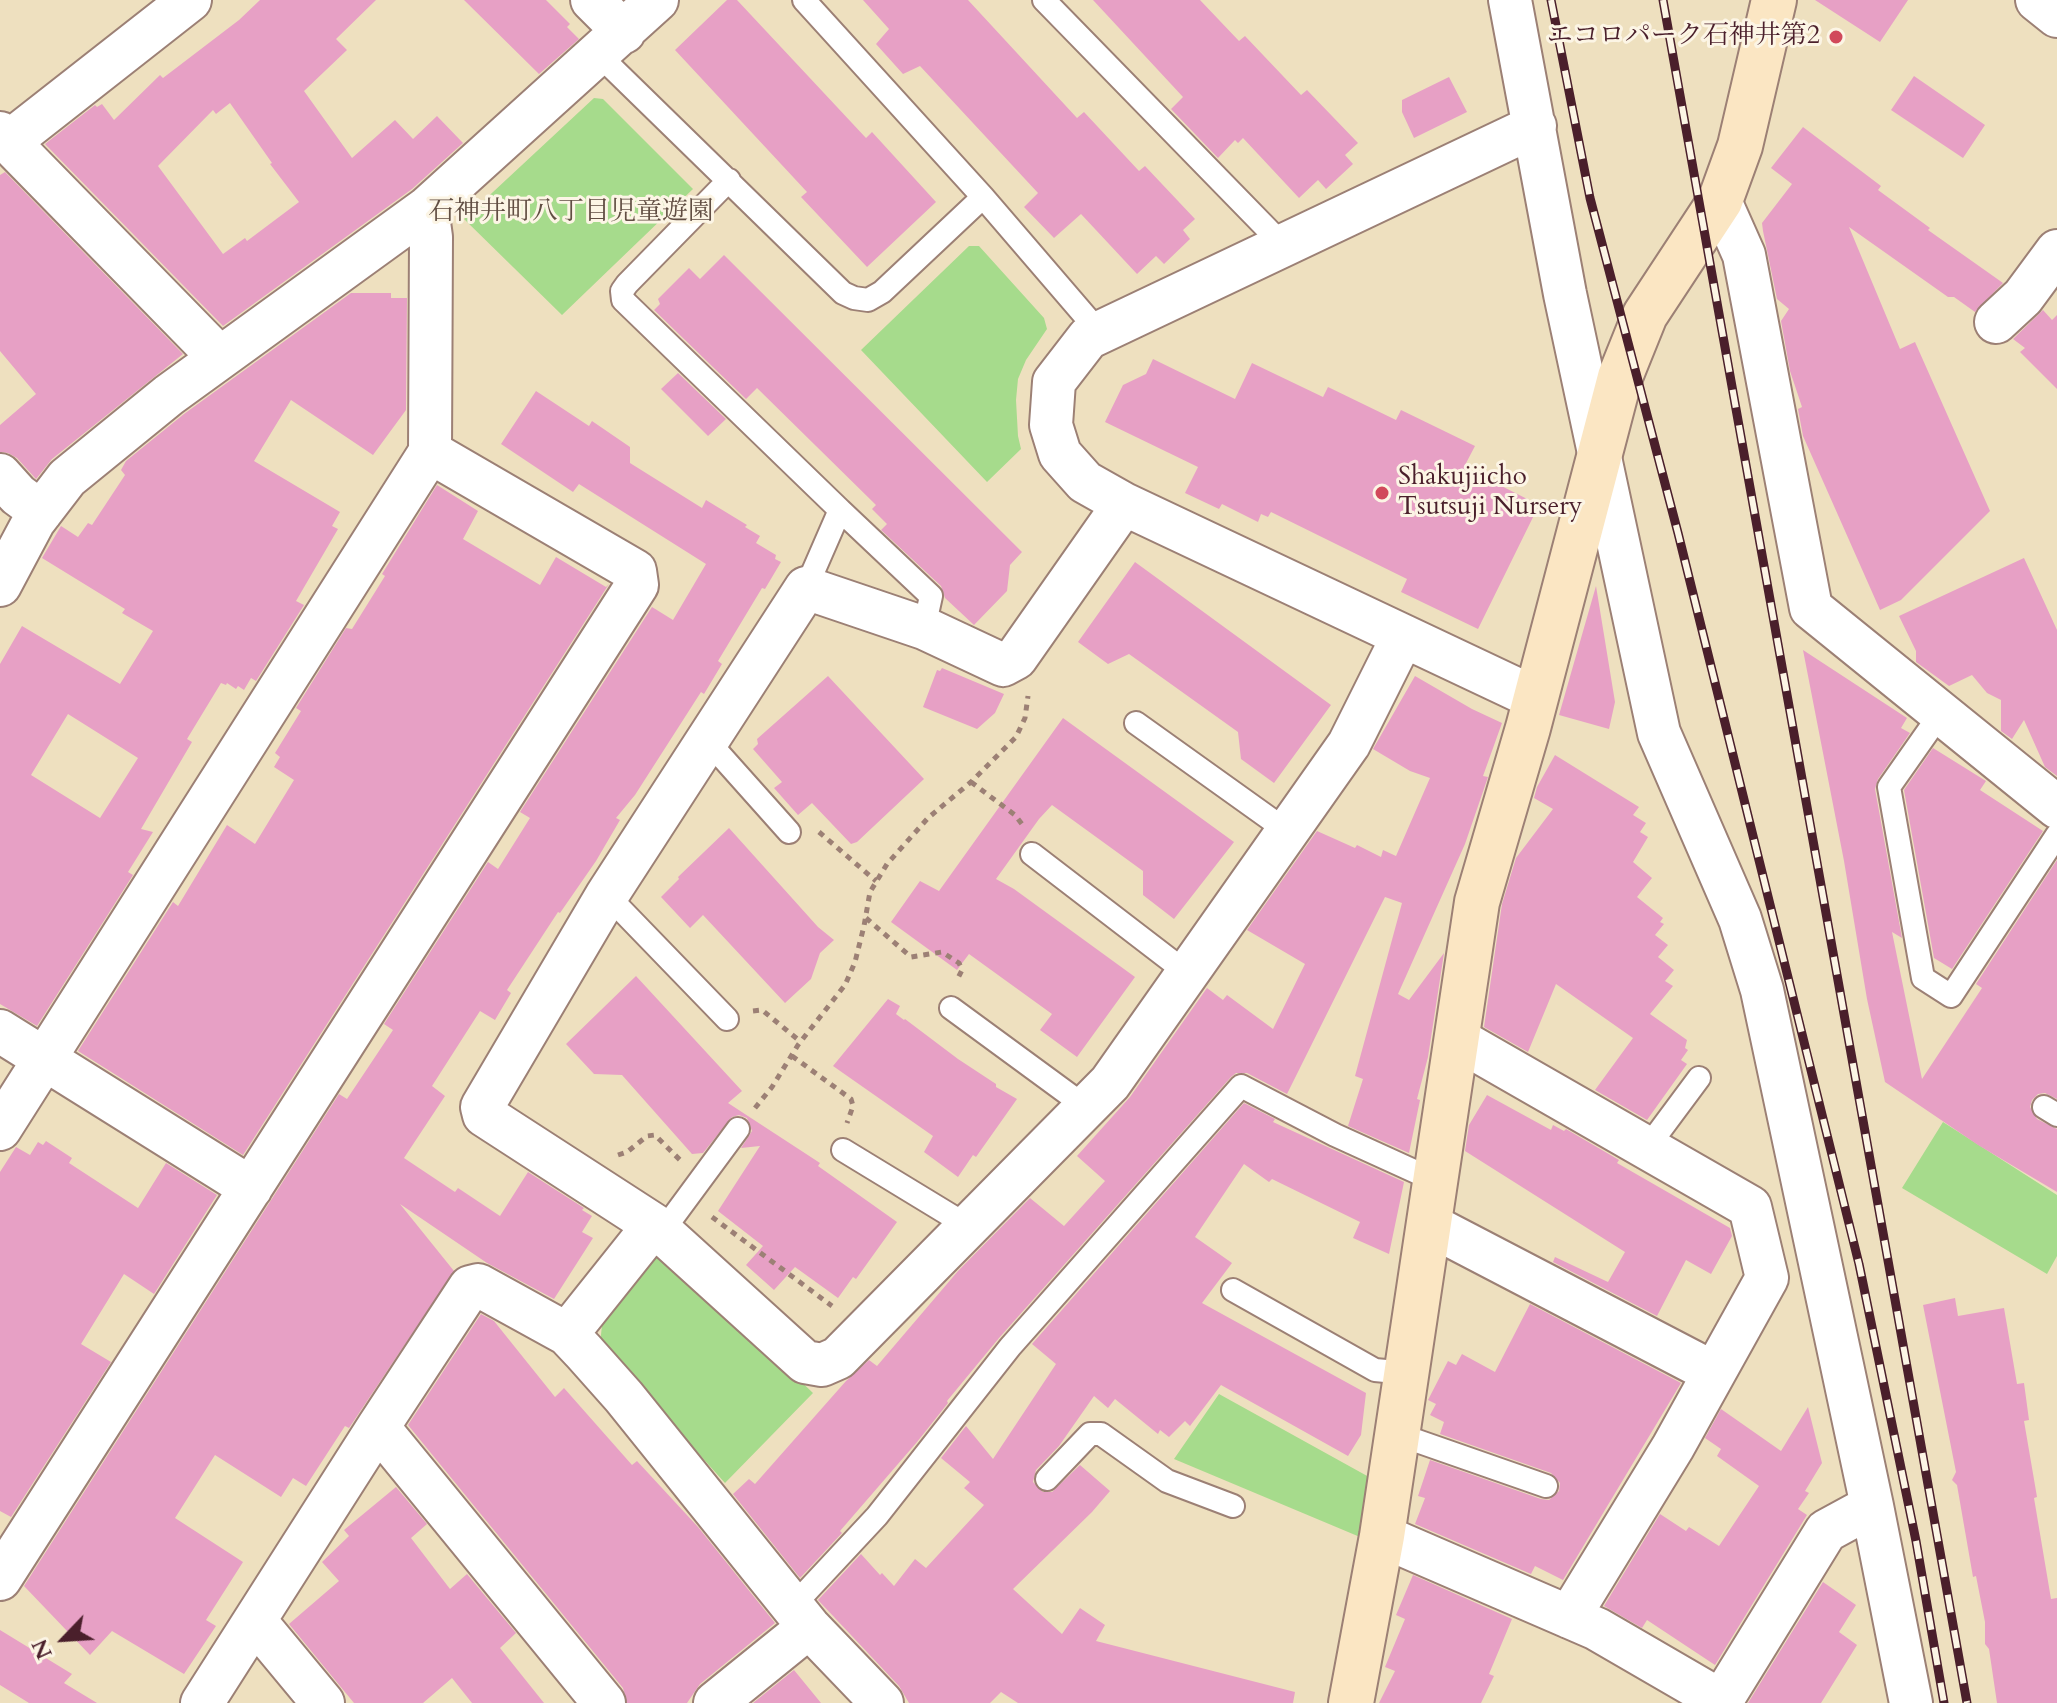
<!DOCTYPE html>
<meta charset="utf-8">
<style>
body{margin:0}
#map{position:relative;width:2057px;height:1703px;overflow:hidden;background:#eee0bf;font-family:Cardo,serif}
canvas{display:block}
.north{position:absolute;left:24px;top:1599px;width:80px;height:80px;-webkit-text-stroke:6px #fcf5e5;paint-order:stroke;rotate:245deg;font-size:22px;font-weight:700;line-height:32px;text-align:center;color:#4a1f2b}
.north::after{content:'';display:block;margin:auto;width:28px;height:36px;background:#4a1f2b;clip-path:polygon(50% 0,100% 100%,50% 72%,0 100%)}
</style>
<div id="map">
<canvas width="2057" height="1703"></canvas>
<div class="north">N</div>
</div>
<script>
const ctx = document.querySelector('canvas').getContext('2d');
ctx.lineJoin = 'round';
function paint(path, color) { ctx.fillStyle = color; ctx.fill(path, 'evenodd'); }
const shape = rows => new Path2D(rows.map(r => 'M' + r).join(''));
function trace(path, color, width, dash) { ctx.strokeStyle = color; ctx.lineWidth = width; ctx.lineCap = dash ? 'butt' : 'round'; ctx.setLineDash(dash || []); ctx.stroke(path); }
function label(font, color, halo, rows, align = 'center') {
  ctx.font = font + ' Cardo,"Noto Serif JP",serif'; ctx.lineWidth = 6; ctx.setLineDash([]); ctx.textBaseline = 'middle'; ctx.strokeStyle = halo; ctx.fillStyle = color; for (const [text, x, y, turn = 0] of rows) {
    ctx.save(); ctx.translate(x, y); ctx.rotate((+turn || 0) * Math.PI / 180); ctx.textAlign = isNaN(turn) ? turn : align; if (halo) ctx.strokeText(text, 0, 0); ctx.fillText(text, 0, 0); ctx.restore();
  }
}
paint(shape([
 [594,98,603,99,693,189,562,315,464,219],
 [969,246,979,246,1044,318,1047,329,1026,360,1018,379,1016,400,1018,436,1021,449,987,482,861,350],
 [1943,1122,2057,1195,2057,1256,2047,1274,1902,1188],
 [663,1249,813,1393,725,1483,600,1344,603,1316,656,1251],
 [1219,1394,1369,1477,1360,1537,1174,1459]
]), '#a6db8c');
paint(shape([
 [260,0,376,0,336,39,347,50,304,91,352,158,395,120,413,139,437,116,463,143,412,189,223,326,45,144,95,105,97,107,102,104,114,120,160,75,163,78,239,20],
 [230,103,272,163,270,164,299,202,247,241,245,238,223,254,158,166,213,110,216,114],
 [464,0,546,0,570,24,567,27,579,39,539,74],
 [727,0,737,0,866,138,872,132,936,202,867,267,801,197,807,192,675,50],
 [863,0,968,0,1077,118,1084,112,1139,171,1145,166,1195,219,1183,230,1190,239,1164,264,1156,256,1137,274,1081,214,1054,238,1024,207,1038,193,920,66,903,74,876,44,889,29],
 [1093,0,1200,0,1239,41,1245,36,1301,95,1307,90,1358,143,1345,155,1353,164,1326,189,1318,180,1299,198,1243,138,1238,143,1235,140,1218,158,1171,109,1183,97],
 [1815,0,1908,0,1880,42],
 [1914,76,1985,125,1963,158,1891,110],
 [1449,77,1467,112,1414,138,1402,112,1402,100],
 [1803,127,1881,186,1878,190,1930,228,1928,230,2003,283,1975,312,1954,297,1948,297,1849,227,1900,349,1915,342,1990,511,1901,600,1880,610,1803,436,1798,409,1802,407,1790,371,1781,321,1789,309,1777,299,1763,231,1762,223,1792,184,1771,168],
 [5,172,183,354,52,459,36,479,17,458,8,453,0,452,0,425,36,394,0,351,0,175],
 [724,255,1022,552,1010,565,1007,591,974,625,945,598,941,586,881,530,887,524,872,509,876,505,757,388,746,399,654,310,660,304,658,299,689,268,700,279],
 [351,293,391,293,391,298,407,298,406,410,373,455,291,400,254,461,340,512,332,526,338,529,296,601,304,605,256,681,251,678,244,690,238,686,236,689,227,683,226,685,221,683,187,739,192,742,141,829,153,832,128,872,133,875,37,1026,0,1004,0,664,22,626,120,684,153,631,122,613,125,609,42,558,61,526,78,537,88,523,92,525,125,475,121,470,126,461,184,414],
 [68,714,138,758,100,818,31,775],
 [2043,310,2052,320,2057,315,2057,389,2020,352,2025,348,2013,339],
 [1153,359,1235,399,1252,363,1323,397,1328,387,1396,420,1401,410,1475,446,1464,467,1539,505,1478,629,1401,592,1407,579,1271,512,1268,517,1261,514,1258,522,1222,504,1219,509,1185,493,1198,467,1105,422,1123,385,1146,374],
 [678,373,726,419,708,436,661,389],
 [536,391,589,426,592,421,630,447,630,463,702,508,706,500,747,525,745,527,760,536,756,543,776,555,775,559,781,562,765,589,762,588,718,661,722,664,704,694,701,692,635,795,616,818,620,820,596,861,560,913,558,912,507,990,511,993,495,1020,480,1011,432,1086,445,1096,404,1158,455,1192,458,1188,500,1216,528,1172,584,1208,582,1210,592,1216,582,1232,593,1238,554,1299,487,1263,400,1204,454,1271,349,1428,345,1426,306,1486,293,1478,281,1497,215,1455,175,1518,243,1562,206,1620,216,1626,184,1674,112,1631,90,1655,24,1586,339,1094,347,1099,393,1030,384,1024,488,862,498,869,530,818,520,812,652,607,673,620,706,564,579,484,573,492,501,444],
 [437,485,478,511,463,539,540,585,556,557,606,587,609,584,243,1155,78,1051,173,902,178,906,227,825,255,844,294,780,274,767,280,757,275,753,301,711,296,708,346,628,352,629,385,576,382,574],
 [2024,558,2057,630,2057,776,2045,767,2024,720,2012,739,2001,731,2001,700,1987,693,1972,675,1949,686,1916,662,1916,651,1899,616],
 [1135,562,1331,705,1274,783,1241,759,1238,732,1129,654,1108,664,1078,642],
 [1596,586,1615,702,1609,729,1559,715],
 [1803,650,1907,718,1901,728,1910,733,1878,779,1875,789,1902,938,1892,932,1922,1079,1982,988,1976,984,2057,860,2057,1099,2045,1093,2038,1094,2032,1100,2030,1107,2037,1119,2057,1129,2057,1192,1978,1145,1885,1082,1867,999,1844,861],
 [942,668,1004,694,995,713,977,729,923,707,937,670,940,671],
 [828,676,924,779,857,842,851,844,812,803,798,815,774,788,782,782,753,749,758,744,757,739],
 [1415,676,1472,709,1502,723,1483,776,1488,777,1465,844,1398,994,1409,1000,1444,953,1428,1057,1417,1099,1420,1100,1409,1153,1348,1126,1363,1079,1355,1076,1402,903,1385,897,1287,1094,1247,1073,1236,1073,1231,1077,999,1338,947,1401,948,1403,917,1442,840,1531,842,1533,800,1578,733,1494,749,1479,755,1484,846,1381,869,1360,877,1366,958,1271,1030,1198,1064,1226,1105,1181,1077,1156,1130,1097,1207,988,1223,1000,1227,995,1273,1029,1305,964,1247,930,1317,831,1355,848,1357,845,1381,857,1383,850,1396,856,1430,778,1410,771,1373,749],
 [1063,718,1234,842,1174,919,1143,895,1143,871,1052,805,1039,819,996,879,1014,889,1135,977,1077,1057,1040,1030,1052,1014,969,954,957,970,891,922,920,881,939,891],
 [1933,748,1986,781,1980,790,2043,831,1952,969,1934,958,1904,790],
 [1555,755,1639,807,1633,815,1646,823,1640,832,1648,837,1633,862,1652,878,1637,897,1663,918,1660,922,1664,924,1655,935,1668,945,1658,957,1674,970,1665,981,1673,986,1650,1014,1687,1040,1685,1048,1688,1050,1681,1060,1687,1064,1647,1120,1595,1090,1633,1038,1556,984,1528,1052,1484,1027,1502,904,1516,858,1553,809,1534,798,1537,787],
 [729,828,818,927,834,940,820,953,811,979,785,1003,703,915,690,928,661,897,679,879,678,877],
 [636,976,742,1091,728,1103,820,1163,818,1166,897,1222,856,1279,853,1277,838,1298,795,1267,774,1290,746,1265,763,1246,718,1211,760,1146,741,1148,752,1131,747,1118,739,1115,732,1117,703,1153,692,1154,622,1075,594,1074,566,1044],
 [888,999,900,1006,896,1014,904,1020,905,1019,958,1059,996,1084,996,1087,1017,1099,976,1157,973,1155,958,1177,924,1152,933,1136,833,1066],
 [1487,1095,1551,1130,1553,1125,1564,1131,1566,1129,1619,1160,1617,1163,1730,1228,1732,1236,1711,1274,1686,1260,1657,1316,1553,1262,1555,1257,1608,1282,1625,1252,1465,1151,1469,1125],
 [1244,1103,1275,1119,1273,1122,1404,1182,1389,1254,1353,1238,1360,1222,1272,1179,1269,1182,1244,1164,1195,1237,1232,1263,1202,1303,1366,1393,1361,1435,1348,1456,1221,1385,1190,1426,1185,1421,1169,1437,1160,1430,1158,1434,1115,1399,1108,1408,1094,1396,1059,1446,1036,1470,1033,1482,1043,1492,1052,1492,1080,1465,1110,1491,1092,1512,1013,1589,1062,1634,1080,1608,1105,1625,1096,1641,1295,1692,1293,1703,1018,1703,1001,1692,990,1703,909,1703,899,1686,818,1600,861,1554,880,1575,882,1573,894,1586,915,1559,926,1568,984,1505,964,1488,970,1482,941,1458,966,1426,993,1459,1056,1364,1032,1344],
 [46,1141,72,1158,69,1163,138,1208,166,1163,217,1195,154,1294,124,1274,81,1344,111,1362,11,1517,0,1511,0,1172,16,1147,30,1155,38,1142,43,1145],
 [1955,1298,1958,1316,2004,1308,2017,1384,2024,1383,2029,1420,2024,1421,2037,1497,2034,1498,2051,1599,2057,1598,2057,1703,1997,1703,1989,1649,1985,1644,1985,1622,1976,1576,1973,1577,1957,1485,1952,1480,1956,1472,1923,1305],
 [1530,1304,1681,1383,1563,1580,1535,1566,1531,1574,1415,1524,1425,1498,1418,1496,1430,1460,1541,1499,1549,1500,1559,1491,1560,1483,1551,1473,1440,1434,1444,1422,1430,1415,1436,1404,1428,1400,1448,1361,1456,1365,1462,1354,1495,1372],
 [481,1314,494,1321,555,1397,564,1388,632,1465,637,1461,698,1527,775,1623,700,1684,687,1703,627,1703,623,1688,408,1425],
 [1808,1407,1822,1463,1805,1491,1809,1493,1798,1509,1807,1515,1715,1665,1647,1620,1642,1628,1604,1606,1660,1514,1686,1531,1689,1527,1719,1546,1759,1486,1717,1456,1721,1449,1705,1438,1721,1409,1781,1451],
 [396,1487,427,1524,411,1538,450,1589,467,1574,516,1633,500,1648,544,1703,472,1703,452,1678,423,1703,354,1703,289,1624,339,1581,322,1562,349,1536,344,1530],
 [1413,1575,1512,1619,1489,1674,1494,1676,1481,1703,1379,1703,1395,1671,1385,1667,1405,1619,1396,1615],
 [1823,1582,1856,1605,1839,1632,1857,1645,1821,1703,1748,1703],
 [0,1630,72,1674,64,1683,97,1703,29,1703,0,1685],
 [794,1670,821,1703,753,1703]
]), '#e7a0c5');
const lane = shape([
 [804,0,983,197,1099,332],
 [1044,0,1283,245],
 [599,55,843,293,854,298,868,300,882,292,983,197],
 [729,180,627,284,622,291,623,300,840,510,806,588],
 [840,510,931,596,924,628],
 [1941,713,1889,787,1923,978,1951,996,2057,835],
 [1136,723,1287,831],
 [706,739,789,832],
 [1032,854,1187,973],
 [607,895,727,1019],
 [951,1008,1086,1107],
 [2044,1107,2057,1115],
 [1647,1148,1699,1078],
 [843,1150,968,1226],
 [662,1232,738,1129],
 [1233,1290,1375,1370,1407,1373],
 [1397,1434,1546,1486],
 [1047,1479,1090,1434,1101,1434,1167,1481,1233,1506],
 [793,1606,877,1516,1010,1347,1241,1086,1335,1135,1436,1181]
]);
const street = shape([
 [592,0,624,32],
 [1510,0,1565,294,1659,733,1740,919,1762,990,1872,1506,1911,1703],
 [2037,0,2057,16],
 [1535,126,1088,338,1054,382,1051,425,1060,454,1085,482,1124,504,1535,698],
 [0,133,220,358],
 [9,142,190,0],
 [1720,201,1744,255,1811,608,2057,807],
 [1996,322,2023,297,2057,251],
 [0,475,18,495,41,512],
 [1124,504,1016,658,1003,665,924,628,806,588,607,895,482,1107,484,1115,654,1225,805,1362,822,1365,838,1358,1110,1083,1349,744,1403,636],
 [0,585,34,521,67,478,169,395,427,208,657,0],
 [0,1031,251,1188],
 [1457,1039,1750,1207,1767,1278,1673,1447,1569,1617],
 [0,1129,430,452,431,237,427,208],
 [1430,1225,1714,1373],
 [567,1334,654,1225],
 [378,1427,604,1703],
 [1382,1536,1597,1629,1721,1701],
 [0,1579,637,585,635,571,430,452],
 [255,1621,323,1703],
 [202,1703,378,1427,470,1287,478,1285,567,1334,584,1352,624,1397,809,1627,882,1703],
 [715,1703,809,1627],
 [1720,1703,1826,1531,1872,1506]
]);
const secondary = shape([
 [1351,1703,1382,1536,1477,902,1528,728,1620,377,1645,315,1720,201,1740,146,1774,0]
]);
trace(lane, '#9c8075', 26);
trace(street, '#9c8075', 46);
trace(secondary, '#9c8075', 48);
trace(shape([
 [971,782,1015,815,1025,828],
 [819,832,876,881],
 [866,918,911,957,942,952,959,963,962,970,957,980],
 [753,1011,762,1010,801,1042],
 [792,1056,851,1099,853,1106,847,1123],
 [755,1108,772,1087,798,1045,845,985,855,962,864,926,870,892,887,864,928,818,971,782,1016,737,1025,718,1028,696],
 [618,1155,627,1152,647,1136,655,1135,680,1160],
 [712,1217,832,1306]
]), '#9c8075', 5, [6, 6]);
trace(lane, '#fff', 22);
trace(street, '#fff', 42);
trace(secondary, '#fbe6c3', 44);
const rail = shape([
 [1551,0,1590,198,1678,533,1859,1264,1916,1541,1944,1703],
 [1663,0,1967,1703]
]);
trace(rail, '#4a1f2b', 9);
trace(rail, '#fcf5e5', 6, [18]);
for (const [x, y, r, color] of [
 [1836,37,8,"#d1495b"],
 [1382,493,8,"#d1495b"]
]) { const dot = new Path2D(); dot.arc(x, y, r, 0, 2 * Math.PI); ctx.fillStyle = color; ctx.fill(dot); trace(dot, '#fcf5e5', 3); }
label('26px', '#4a1f2b', '#fcf5e5', [
 ["エコロパーク石神井第2",1820,37],
 ["Shakujiicho",1398,478,"left"],
 ["Tsutsuji Nursery",1398,508,"left"]
], 'right');
label('26px', '#614e43', '#fcf5e5', [
 ["石神井町八丁目児童遊園",571,213]
]);
</script>
